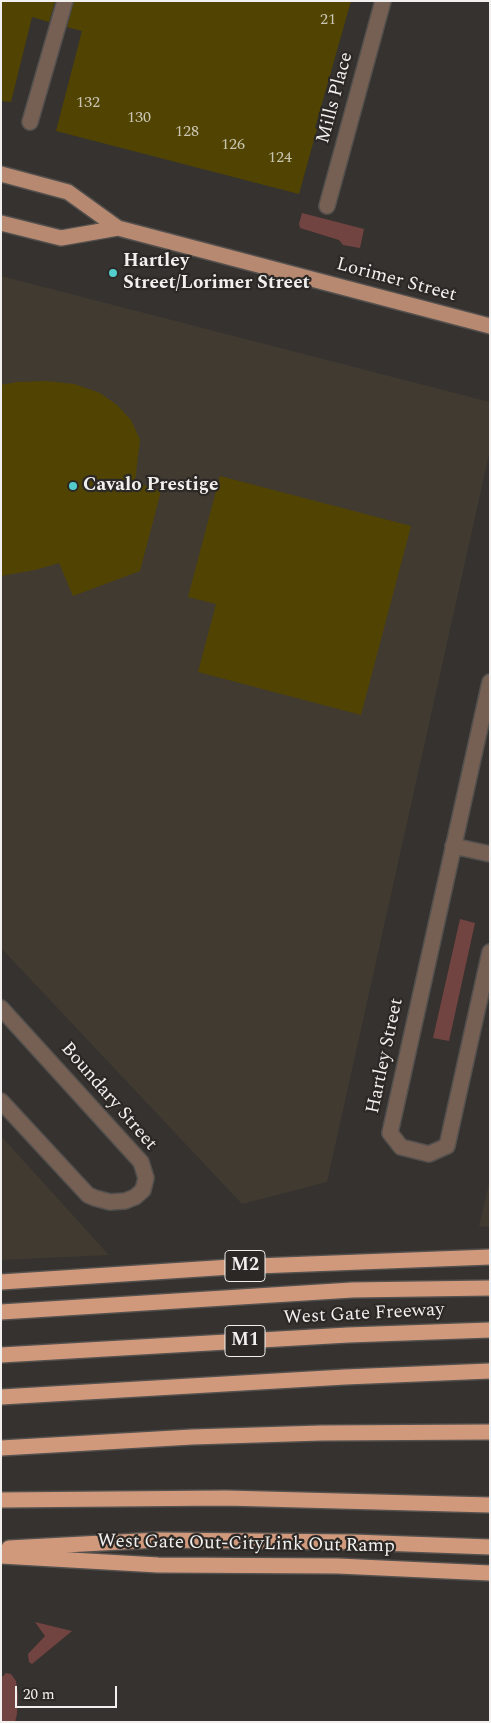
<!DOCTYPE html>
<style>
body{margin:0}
#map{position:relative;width:491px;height:1723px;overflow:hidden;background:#35322f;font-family:Spectral,serif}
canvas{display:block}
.frame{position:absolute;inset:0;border:2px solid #f2f0ee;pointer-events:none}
.scale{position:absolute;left:15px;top:1686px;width:102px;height:22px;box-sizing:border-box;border:2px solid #f2f0ee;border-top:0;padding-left:6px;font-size:15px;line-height:18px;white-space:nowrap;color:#f2f0ee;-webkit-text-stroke:4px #2b2825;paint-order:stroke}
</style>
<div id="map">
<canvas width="491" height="1723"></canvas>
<div class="frame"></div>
<div class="scale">20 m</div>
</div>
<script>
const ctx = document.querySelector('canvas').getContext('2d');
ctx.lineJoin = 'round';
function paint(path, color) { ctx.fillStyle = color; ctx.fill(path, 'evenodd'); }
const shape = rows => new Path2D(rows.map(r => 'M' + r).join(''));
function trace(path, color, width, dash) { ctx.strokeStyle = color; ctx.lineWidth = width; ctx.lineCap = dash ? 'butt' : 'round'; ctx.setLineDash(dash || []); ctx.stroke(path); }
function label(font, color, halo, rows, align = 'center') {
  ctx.font = font + ' Spectral,serif'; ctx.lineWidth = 4.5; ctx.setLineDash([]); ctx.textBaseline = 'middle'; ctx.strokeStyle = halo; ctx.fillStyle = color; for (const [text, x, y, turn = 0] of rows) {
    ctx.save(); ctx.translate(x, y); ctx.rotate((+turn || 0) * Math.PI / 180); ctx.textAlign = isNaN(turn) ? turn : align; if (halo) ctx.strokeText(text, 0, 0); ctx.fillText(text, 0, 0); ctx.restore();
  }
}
paint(shape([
 [1,276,490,402,490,450,327,1182,242,1204,1,948],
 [1,1136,109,1255,1,1260],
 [490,1179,490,1226,479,1227]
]), '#413a31');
paint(shape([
 [302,213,364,229,360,248,343,245,339,240,300,228,299,224],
 [460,919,475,923,449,1041,433,1038],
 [35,1622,72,1631,32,1664,29,1662,28,1654,45,1636],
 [6,1673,11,1674,16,1681,18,1695,17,1714,15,1722,1,1722,1,1678]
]), '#724441');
paint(shape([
 [1,1,55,1,49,22,32,17,11,102,1,101],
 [74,1,351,1,315,128,317,129,299,194,56,131,82,31,67,27],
 [47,381,74,384,100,393,117,405,131,420,140,440,135,482,161,491,140,571,73,596,59,563,35,570,1,576,1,385,17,382],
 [220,476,411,526,361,715,198,672,216,604,188,597]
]), '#514402');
const minor = shape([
 [30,122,65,1],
 [327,206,383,1],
 [490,682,390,1133,401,1147,429,1154,447,1146,490,952],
 [453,846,490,854],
 [1,1008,141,1162,146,1178,143,1190,135,1197,125,1201,110,1202,95,1198,88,1195,1,1101]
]);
const major = shape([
 [1,174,68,192,118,228,490,326],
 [1,223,61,238,118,228]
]);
const highway = shape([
 [1,1282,231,1267,490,1257],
 [1,1312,352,1290,490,1288],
 [1,1355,348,1335,490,1330],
 [1,1397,345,1377,490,1371],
 [1,1448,192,1437,321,1433,490,1432],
 [1,1500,226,1498,490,1505],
 [9,1548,158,1540,352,1542,490,1547],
 [1,1556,158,1565,338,1566,490,1573]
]);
trace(minor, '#53504e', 18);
trace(major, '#53504e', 18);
trace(highway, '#53504e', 18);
trace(minor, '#765f53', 15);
trace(major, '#b78970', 15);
trace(highway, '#d1997c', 15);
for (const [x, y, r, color] of [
 [113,273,5,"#53cdcb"],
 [73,486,5,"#53cdcb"]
]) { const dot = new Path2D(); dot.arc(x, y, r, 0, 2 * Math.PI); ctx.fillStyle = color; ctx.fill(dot); trace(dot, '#2b2825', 2); }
label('16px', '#cac5b3', null, [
 ["21",328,21],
 ["132",88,104],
 ["130",139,119],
 ["128",187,133],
 ["126",233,146],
 ["124",280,159]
]);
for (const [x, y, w] of [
 [245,1266,40],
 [245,1341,40]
]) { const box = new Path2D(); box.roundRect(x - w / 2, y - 15.5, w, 31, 4); ctx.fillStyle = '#2b2825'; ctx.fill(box); trace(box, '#f2f0ee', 1); }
label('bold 18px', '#f2f0ee', null, [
 ["M2",245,1266],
 ["M1",245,1341]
]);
label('19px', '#f2f0ee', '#2b2825', [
 ["Mills Place",336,98,-75],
 ["Lorimer Street",396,281,15],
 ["Hartley Street",386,1056,-78],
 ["Boundary Street",108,1097,49],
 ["West Gate Freeway",364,1315,-3],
 ["West Gate Out-CityLink Out Ramp",246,1545,1]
]);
label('bold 19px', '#f2f0ee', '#2b2825', [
 ["Hartley",123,262],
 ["Street/Lorimer Street",123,284],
 ["Cavalo Prestige",83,486]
], 'left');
</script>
